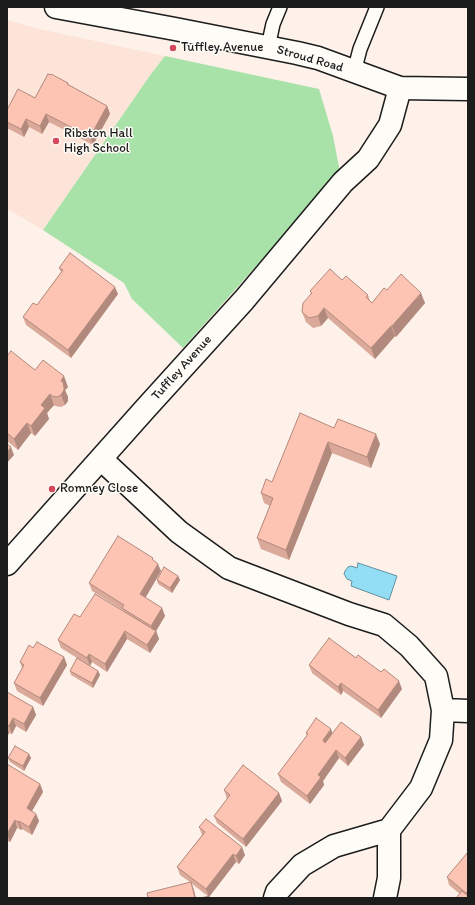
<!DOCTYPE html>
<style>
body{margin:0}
#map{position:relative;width:475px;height:905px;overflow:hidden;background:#fdf1e9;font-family:Itim,sans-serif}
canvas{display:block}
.frame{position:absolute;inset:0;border:8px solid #1c1c1c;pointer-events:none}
</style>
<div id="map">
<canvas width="475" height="905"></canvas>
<div class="frame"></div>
</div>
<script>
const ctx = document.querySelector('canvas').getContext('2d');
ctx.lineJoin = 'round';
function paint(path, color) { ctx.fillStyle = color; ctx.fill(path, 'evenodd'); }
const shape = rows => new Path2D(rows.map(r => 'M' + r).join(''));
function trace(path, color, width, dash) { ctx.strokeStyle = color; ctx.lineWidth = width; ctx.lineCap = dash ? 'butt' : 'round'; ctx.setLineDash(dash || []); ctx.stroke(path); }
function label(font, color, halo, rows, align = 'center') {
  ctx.font = font + ' Itim,sans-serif'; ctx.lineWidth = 3; ctx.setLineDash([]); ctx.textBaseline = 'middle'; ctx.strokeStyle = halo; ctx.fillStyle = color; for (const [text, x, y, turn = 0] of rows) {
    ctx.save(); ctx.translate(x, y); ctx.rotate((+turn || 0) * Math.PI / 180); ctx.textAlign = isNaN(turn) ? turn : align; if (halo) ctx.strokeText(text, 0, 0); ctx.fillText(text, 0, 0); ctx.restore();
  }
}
paint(shape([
 [7,20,44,30,165,56,151,74,43,230,7,209]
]), '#fde4d9');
paint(shape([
 [165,56,319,89,333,136,340,172,183,348,132,299,124,283,43,230,151,74]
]), '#a8e2a8');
const water = shape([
 [358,563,397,576,389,600,351,586,352,581,347,579,344,574,345,571,348,567,351,566,357,568,358,563]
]);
paint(water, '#93def4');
trace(water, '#63909e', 1);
const lane = shape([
 [268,47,273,24,280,7],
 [354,72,360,49,377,7]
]);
const street = shape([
 [101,459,179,532,229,568,349,614,384,625,409,646,436,676,443,710,441,740,421,788,389,830],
 [7,564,146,408,244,300,343,182,368,159,390,125,400,88],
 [443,710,468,711],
 [275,898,277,892,302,865,334,846,389,830,389,878,385,898]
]);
const secondary = shape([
 [56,7,175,29,297,53,318,58,400,88,468,89]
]);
trace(lane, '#1c1c1c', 16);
trace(street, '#1c1c1c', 25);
trace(secondary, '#1c1c1c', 25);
trace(lane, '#fdfcf7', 13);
trace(street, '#fdfcf7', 22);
trace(secondary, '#fdfcf7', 22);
paint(shape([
 [68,83,69,85,107,106,110,114,93,145,49,122,42,134,29,127,24,137,7,128,7,110],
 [59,268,118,294,71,358,26,325,23,317,37,305,61,272],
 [342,280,368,295,370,301,372,303,387,290,425,303,396,337,395,336,375,359,328,318,321,326,313,328,306,322,302,312,311,294,310,291],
 [7,356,68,387,65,390,68,397,68,401,65,405,61,407,55,406,54,405,47,413,49,419,35,436,31,433,18,450,7,441],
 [334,428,380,444,371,468,332,453,289,560,261,549,257,538,270,506,264,503,261,493,272,482],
 [155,561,161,571,145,598,162,608,165,616,156,631,159,639,150,653,127,639,107,672,92,662,90,666,98,671,100,675,93,688,71,675,70,671,90,666,61,648,58,640,80,617,124,612,124,611,92,591,89,583],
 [178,576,180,580,172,593,158,584,157,580],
 [33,648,64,657,67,665,43,706,17,691,14,683,22,668,20,662],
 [356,658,381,672,402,689,381,718,343,691,341,695,312,673,309,665],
 [7,692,33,707,36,715,26,732,16,726,12,734,9,733,7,737],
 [306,733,332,734,361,737,364,745,348,766,339,758,323,781,324,785,310,804,281,782,278,774,307,736],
 [29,754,31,758,24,771,10,762,8,758],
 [7,764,40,784,43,792,32,811,36,814,39,821,32,835,22,829,21,830,17,828,10,842,7,841],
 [224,790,279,793,282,801,246,847,217,823,214,816,227,799],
 [199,827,245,855,239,864,236,862,209,897,191,883,194,890,190,882,180,875,177,867,202,835],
 [468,852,468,898,460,894,449,885,447,877]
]), '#daa99a');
paint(shape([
 [107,106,110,114,93,145,90,137],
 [46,114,49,122,42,134,40,126],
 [26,119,29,127,24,137,21,129],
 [115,287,118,294,71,358,68,350],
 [421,293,425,303,396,337,392,326],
 [324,308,328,318,321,326,318,316],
 [391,326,395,336,375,359,371,348],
 [64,376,68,387,65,390,68,397,68,401,65,405,61,395,61,381],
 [50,394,54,405,47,413,49,419,35,436,31,426,41,405],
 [27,423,31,433,18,450,14,439],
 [376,434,380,444,371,468,367,457],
 [328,442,332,453,289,560,286,550],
 [11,447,14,455,7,463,7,452],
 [158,564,161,571,143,602,140,594],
 [178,576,180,580,172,593,170,588],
 [162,608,165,616,156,631,159,639,150,653,147,645,154,633,151,626],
 [125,631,127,639,107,672,105,664],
 [89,654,92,662,90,666,87,658],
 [64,657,67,665,43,706,40,698],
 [98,671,100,675,93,688,92,683],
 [399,681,402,689,381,718,378,710],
 [341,683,343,691,341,695,338,687],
 [33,707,36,715,26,732,24,724],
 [13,718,16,726,12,734,9,726],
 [7,727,9,733,7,737],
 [331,729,334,737,325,748,323,740],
 [361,737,364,745,348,766,345,758],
 [336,750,339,758,323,781,324,785,310,804,307,796,318,775],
 [29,754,31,758,24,771,23,766],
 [40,784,43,792,29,816,27,808],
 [279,793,282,801,246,847,243,839],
 [36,814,39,821,32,835,29,827],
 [15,820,17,828,10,842,7,834],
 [19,821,22,829,21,830,18,822],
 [242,847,245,855,239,864,236,856],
 [233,854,236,862,209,897,206,889],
 [191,882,194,890,196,898,195,898],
 [468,891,468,898,466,893]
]), '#b1897d');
const building = shape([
 [48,74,50,75,51,74,68,83,67,84,107,106,90,137,46,114,40,126,26,119,21,129,7,122,7,110,18,89,35,98,48,74],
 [70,253,115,287,68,350,23,317,33,303,37,305,63,270,59,268,70,253],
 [330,269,342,280,346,276,368,295,366,297,372,303,384,288,387,290,401,274,421,293,392,326,391,326,371,348,324,308,318,316,309,318,302,312,303,303,312,293,310,291,330,269],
 [11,351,35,370,43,360,64,376,61,381,63,382,64,387,64,390,61,395,57,397,52,396,50,394,41,405,45,408,31,426,27,423,14,439,7,433,7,356,11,351],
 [300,413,334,428,338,419,376,434,367,457,328,442,286,550,257,538,273,498,261,493,266,479,272,482,300,413],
 [7,444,11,447,7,452,7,444],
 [118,536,153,558,152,559,158,564,140,594,162,608,151,626,122,608,124,605,89,583,118,536],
 [164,567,178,576,170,588,157,580,164,567],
 [95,594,156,631,147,645,125,631,105,664,89,654,87,658,58,640,74,614,80,617,95,594],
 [329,638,356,658,358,655,381,672,384,669,399,681,378,710,341,683,338,687,309,665,329,638],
 [37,642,64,657,40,698,14,683,24,665,20,662,29,645,33,648,37,642],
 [77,658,98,671,92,683,70,671,77,658],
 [7,692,33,707,24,724,13,718,9,726,7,725,7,692],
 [316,718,331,729,323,740,325,743,341,722,361,737,345,758,336,750,318,775,321,777,307,796,278,774,308,734,306,733,316,718],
 [15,746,29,754,23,766,8,758,15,746],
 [7,764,40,784,27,808,36,814,29,827,19,821,18,822,15,820,7,834,7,764],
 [243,765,279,793,243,839,214,816,230,795,224,790,243,765],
 [206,819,242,847,236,856,233,854,206,889,177,867,205,832,199,827,206,819],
 [468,852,468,891,466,893,447,877,468,852],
 [191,882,195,898,148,898,147,893,191,882],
 [462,891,468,896,468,898,456,898,462,891],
 [209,896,209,898,201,898,209,896]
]);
paint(building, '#fdc4b3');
trace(building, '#b1897d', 1);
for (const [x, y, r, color] of [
 [173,48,4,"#d1495b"],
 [56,141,4,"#d1495b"],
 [52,489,4,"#d1495b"]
]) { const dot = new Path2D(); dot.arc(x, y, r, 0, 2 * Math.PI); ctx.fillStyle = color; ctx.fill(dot); trace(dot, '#fdfcf7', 1.5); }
label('13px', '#1c1c1c', '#fdfcf7', [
 ["Tuffley Avenue",181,48],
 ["Ribston Hall",64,134],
 ["High School",64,149],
 ["Romney Close",60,489]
], 'left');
label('13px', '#1c1c1c', '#fdfcf7', [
 ["Stroud Road",310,59,16],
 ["Tuffley Avenue",182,368,-48]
]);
</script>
